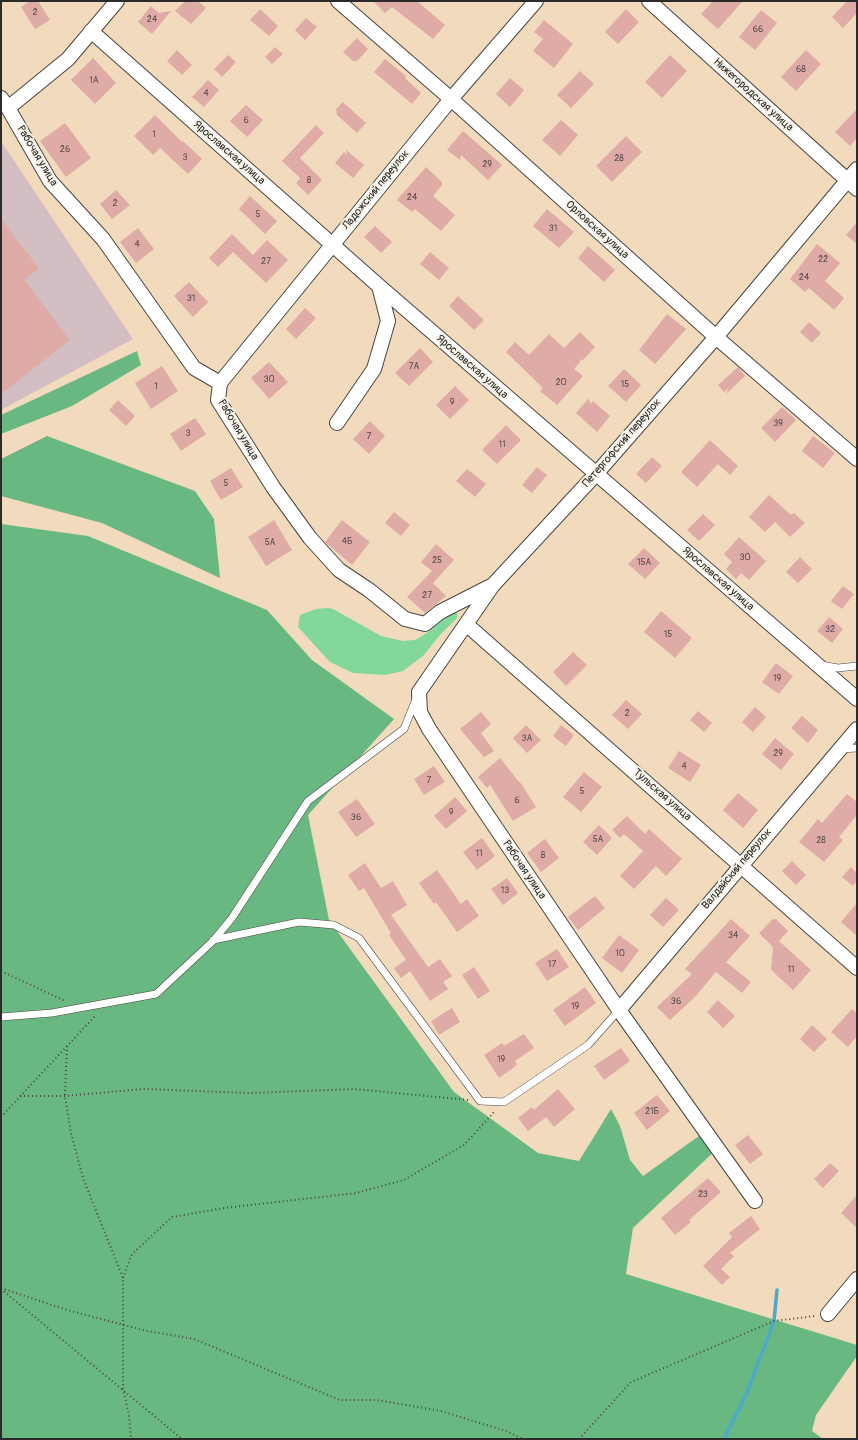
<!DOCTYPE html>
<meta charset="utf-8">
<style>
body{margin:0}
#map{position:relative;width:858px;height:1440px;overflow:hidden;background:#f1dbbc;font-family:Pangolin,sans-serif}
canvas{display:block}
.frame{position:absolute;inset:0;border:2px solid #2b2b2b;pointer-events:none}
</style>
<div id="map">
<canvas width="858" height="1440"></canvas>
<div class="frame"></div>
</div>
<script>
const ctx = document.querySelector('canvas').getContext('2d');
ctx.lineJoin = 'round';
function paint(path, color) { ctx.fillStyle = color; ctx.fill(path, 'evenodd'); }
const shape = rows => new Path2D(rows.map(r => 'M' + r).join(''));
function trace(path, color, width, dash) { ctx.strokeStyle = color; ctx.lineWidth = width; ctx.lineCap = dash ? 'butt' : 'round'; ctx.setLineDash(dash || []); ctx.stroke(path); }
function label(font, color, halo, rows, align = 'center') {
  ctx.font = font + ' Pangolin,sans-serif'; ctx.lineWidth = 4; ctx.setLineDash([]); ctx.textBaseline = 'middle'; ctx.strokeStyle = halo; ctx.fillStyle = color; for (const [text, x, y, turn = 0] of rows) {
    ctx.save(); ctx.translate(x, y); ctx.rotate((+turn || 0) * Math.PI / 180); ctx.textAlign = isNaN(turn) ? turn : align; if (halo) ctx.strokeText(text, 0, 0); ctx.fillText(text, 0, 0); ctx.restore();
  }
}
paint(shape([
 [1,141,133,339,1,410]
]), '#d2bec3');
paint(shape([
 [328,608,333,609,381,636,403,641,415,640,424,635,438,624,445,616,457,612,457,618,439,636,424,655,403,671,385,675,353,673,330,662,298,627,300,615,316,609]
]), '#82d79a');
paint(shape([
 [137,351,141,365,72,406,1,434,1,415],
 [47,436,195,491,214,519,220,578,102,523,1,496,1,459],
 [1,524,88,536,267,610,312,660,394,719,308,815,329,920,454,1092,538,1153,579,1161,611,1109,620,1126,630,1160,643,1176,706,1131,719,1147,633,1228,626,1274,857,1345,857,1356,816,1415,812,1431,823,1439,1,1439]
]), '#69b882');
trace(shape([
 [724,1439,746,1395,774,1321,777,1290]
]), '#4da9cb', 3.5);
paint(shape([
 [30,1,38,1,50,20,35,29,21,7],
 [185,1,198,1,206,8,191,24,175,11],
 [373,1,417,1,445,25,433,39,392,7,385,13],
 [713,1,743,1,718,29,701,14],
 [847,1,857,1,857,13,843,28,832,17],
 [151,6,159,13,171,11,152,34,138,22],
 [260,9,278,26,269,36,250,20],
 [626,9,639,22,618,44,605,32],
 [761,10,777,23,755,50,739,37],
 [306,18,317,27,305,40,295,30],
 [544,20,573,44,554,68,533,51,543,39,534,32],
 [357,38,368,49,357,61,353,61,343,52],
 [275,47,283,54,272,64,265,57],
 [177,50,192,65,182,75,167,61],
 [806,50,821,64,796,91,781,77],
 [228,55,236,62,222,77,214,69],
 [670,55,687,71,662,98,645,82],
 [93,58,116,83,95,104,71,80],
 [385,59,406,76,405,78,421,93,412,104,374,72],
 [580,71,594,84,571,108,557,95],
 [510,78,524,90,510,107,496,94],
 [208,80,219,90,204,107,192,97],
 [343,102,366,123,357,133,337,115,336,109],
 [246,105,263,120,247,137,230,121],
 [857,109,857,138,850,146,835,132],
 [155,115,182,142,183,141,202,159,188,174,160,148,153,155,134,136],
 [561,120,578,135,560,156,542,140],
 [65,123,91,158,66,177,40,141],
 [316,125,324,133,300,158,322,180,308,195,296,183,300,178,282,161],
 [463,131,502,165,488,180,461,155,460,160,447,150],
 [626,136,642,152,612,182,596,166],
 [346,150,364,165,353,178,335,163,344,152,347,155],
 [426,167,442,182,442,185,433,196,455,215,441,231,415,209,412,212,397,200],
 [116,190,130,205,112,219,100,204],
 [250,196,277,221,265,234,239,209],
 [547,209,574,232,559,248,533,226],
 [1,219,39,268,24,280,70,340,1,394],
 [857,222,857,244,846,235],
 [375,226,392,242,381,253,364,237],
 [138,228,154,249,136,263,120,242],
 [232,234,253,255,267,240,288,260,266,283,233,252,218,267,209,258],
 [817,244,840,263,825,281,844,298,834,310,809,288,805,292,790,279],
 [588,246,615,270,604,282,578,258],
 [430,252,449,268,439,280,420,264],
 [189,282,208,302,193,317,174,296],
 [458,296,484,320,474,330,449,306],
 [305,308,316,318,296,339,286,329],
 [667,314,686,329,655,364,639,350],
 [809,322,821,333,812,343,800,332],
 [580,332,595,347,582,361,580,359,580,362,574,369,583,376,557,405,540,391,543,388,506,352,515,342,529,355,549,334,564,348],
 [420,348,433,362,409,386,395,373],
 [269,362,288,382,269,399,251,378],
 [162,366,178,391,151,409,135,383],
 [738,367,745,376,726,394,729,387,724,392,718,385],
 [624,369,641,385,626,402,608,386],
 [455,386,469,400,450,419,436,405],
 [589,398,590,404,593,401,610,416,597,432,576,413],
 [118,400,135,416,126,426,109,410],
 [782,407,796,420,775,442,761,428],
 [195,418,206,434,181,451,170,434],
 [370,421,385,436,369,454,353,439],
 [506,425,521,440,497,464,482,450],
 [813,436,835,453,823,468,802,451],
 [710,440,738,466,730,475,718,464,697,487,681,472],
 [652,457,662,466,646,483,636,474],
 [537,467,547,475,532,493,522,485],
 [231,468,243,487,221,500,210,481],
 [467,469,486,484,475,497,456,481],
 [769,495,791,515,794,513,805,523,790,537,775,522,765,532,749,517],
 [394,512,410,525,401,536,385,523],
 [703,514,715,525,699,541,687,530],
 [274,520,292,550,266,566,248,537],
 [342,520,370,542,352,565,325,542],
 [739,537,766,561,749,580,741,573,736,579,726,569,732,562,724,554],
 [436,544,454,560,433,583,446,596,425,613,407,597,432,571,421,562],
 [644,548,660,563,645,579,628,564],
 [800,557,812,569,798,583,786,572],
 [843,586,854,594,842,609,831,601],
 [661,611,692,638,675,658,644,632],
 [829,617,843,629,832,643,817,631],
 [573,652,587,665,566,686,553,672],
 [776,663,793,676,779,694,762,682],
 [626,700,642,714,628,729,612,715],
 [755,707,766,717,753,732,742,722],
 [698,711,712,723,704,732,690,720],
 [481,712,491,724,481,733,494,751,484,757,460,729],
 [802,716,818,730,808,743,791,728],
 [526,725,541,740,527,753,513,738],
 [561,725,574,735,566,746,553,736],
 [775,738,794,754,781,770,762,754],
 [679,751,701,765,690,782,668,768],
 [500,758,519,782,520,782,536,807,513,821,490,785,487,788,478,777],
 [434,766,445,782,424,795,414,779],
 [584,772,602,787,581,812,563,797],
 [738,793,758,810,743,828,723,810],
 [847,794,857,802,857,815,839,837,843,840,824,862,799,842,818,819,822,823],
 [455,797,467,811,446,829,434,816],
 [357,799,375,824,356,837,338,812],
 [627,816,645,834,649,829,682,859,666,876,656,866,634,889,620,876,643,851,624,834,620,838,612,830],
 [599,825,612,838,597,855,583,842],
 [482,838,495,856,477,870,463,852],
 [545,839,559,858,541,872,527,853],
 [792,861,806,875,796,885,782,871],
 [365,863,381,888,393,881,407,905,391,915,428,967,440,959,452,976,443,982,448,989,430,1001,410,971,401,978,394,968,406,960,389,935,391,933,364,888,359,891,348,875],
 [851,867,857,873,857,881,853,886,842,877],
 [437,870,461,904,467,899,479,916,457,932,436,902,434,904,419,883],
 [507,878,518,893,503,905,491,889],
 [595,896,605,908,578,930,568,917],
 [666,898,679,910,663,927,650,915],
 [857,903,857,936,841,922],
 [731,919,750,936,726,962,751,982,742,993,716,972,695,997,670,1020,657,1007,692,974,685,969],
 [773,919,776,919,788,931,779,941,811,970,793,990,771,970,773,947,759,933],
 [619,935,639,950,622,973,602,958],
 [557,949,569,967,547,981,535,963],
 [474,967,490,991,478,999,462,975],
 [585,987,596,1003,565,1026,553,1010],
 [718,1000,735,1016,723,1028,707,1012],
 [452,1008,460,1022,439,1035,431,1021],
 [852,1009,857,1013,857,1036,848,1047,831,1032],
 [812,1025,827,1039,814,1052,800,1039],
 [524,1034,534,1048,515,1061,517,1065,499,1078,484,1055,502,1043,504,1046],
 [621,1048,630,1061,604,1080,594,1066],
 [558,1089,575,1109,554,1127,546,1117,528,1131,518,1118,532,1107,534,1110],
 [657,1095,670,1111,647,1130,634,1113],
 [748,1135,763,1154,750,1164,735,1145],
 [830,1163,839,1171,823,1188,814,1179],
 [708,1178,721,1192,689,1220,691,1222,675,1235,661,1218],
 [857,1195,857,1228,841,1213],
 [751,1216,760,1229,730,1253,734,1256,721,1269,730,1277,722,1285,703,1266,732,1237,729,1233]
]), '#dfaba7');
const service = shape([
 [821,665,838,668,857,666],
 [841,749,857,748],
 [213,940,299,922,334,925,359,938,480,1101,504,1102,588,1045,619,1010],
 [1,1017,52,1013,156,994,213,941,232,918,308,801,404,729,416,699]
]);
const minor = shape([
 [338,1,451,99,716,337,857,459],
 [649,1,857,189],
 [91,31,379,286,857,699],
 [1,98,8,108,50,181,103,239,194,368,220,383,218,400,273,487,310,538,339,570,369,590,405,619,425,624,440,612,491,586],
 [8,108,68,59,117,1],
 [220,383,451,99,536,1],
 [337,423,374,369,388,321,379,286],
 [466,624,857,968],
 [619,1010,857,729],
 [755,1201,619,1010,429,729,420,712,419,692,493,585,596,474,716,337,857,169],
 [828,1314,857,1279]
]);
trace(service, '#494541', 8);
trace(minor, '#494541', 16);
trace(shape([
 [1,971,65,1001],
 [67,1046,65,1096,71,1133,83,1178,123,1278,123,1389,129,1415,131,1439],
 [20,1096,65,1096,143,1089,250,1093,355,1089,468,1100],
 [1,1117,96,1015],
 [123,1278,132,1254,172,1217,224,1208,356,1193,404,1180,464,1145,495,1111],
 [1,1288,67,1310,147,1331,194,1339,340,1400,377,1400,441,1411,506,1431,523,1439],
 [1,1289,182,1439],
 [579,1439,631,1382,774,1321,815,1316]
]), '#494541', 2, [1, 3]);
trace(service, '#fff', 7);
trace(minor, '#fff', 14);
label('9px', '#584b4a', null, [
 ["2",35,13],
 ["24",152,20],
 ["66",758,30],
 ["68",801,70],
 ["1А",94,81],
 ["4",206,94],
 ["6",246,121],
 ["1",154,135],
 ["26",65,150],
 ["3",185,158],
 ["28",619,159],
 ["29",487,165],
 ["8",309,181],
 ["24",412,198],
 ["2",115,204],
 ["5",258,215],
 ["31",553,229],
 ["4",137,245],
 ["22",823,260],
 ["27",266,262],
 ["24",804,278],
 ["31",191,299],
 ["7А",414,367],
 ["30",269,380],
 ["20",561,383],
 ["15",625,385],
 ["1",156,387],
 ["9",452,403],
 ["39",778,424],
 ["3",188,434],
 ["7",369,437],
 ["11",502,445],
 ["5",226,484],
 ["4Б",347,542],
 ["5А",270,543],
 ["30",745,558],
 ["25",437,561],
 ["15А",644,563],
 ["27",427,596],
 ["32",830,630],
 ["15",668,635],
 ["19",777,679],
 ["2",627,714],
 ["3А",527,739],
 ["29",778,754],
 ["4",684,767],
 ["7",429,781],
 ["5",582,792],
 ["6",517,801],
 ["9",451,813],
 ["36",356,818],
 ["5А",598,840],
 ["28",821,841],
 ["11",479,854],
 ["8",543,856],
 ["13",505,891],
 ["34",733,936],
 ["10",620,954],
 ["17",552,965],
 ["11",791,970],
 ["36",676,1002],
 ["19",575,1007],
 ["19",501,1060],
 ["21Б",652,1112],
 ["23",703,1195]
]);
label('11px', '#2b2b2b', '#f7f3e8', [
 ["Нижегородская улица",753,95,42],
 ["Ярославская улица",229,153,41],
 ["Рабочая улица",37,156,59],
 ["Ладожский переулок",376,190,-51],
 ["Орловская улица",597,230,42],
 ["Ярославская улица",472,367,41],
 ["Рабочая улица",238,430,59],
 ["Петергофский переулок",622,443,-49],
 ["Ярославская улица",718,579,41],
 ["Тульская улица",662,795,41],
 ["Валдайский переулок",737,869,-50],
 ["Рабочая улица",524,870,56]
]);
</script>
